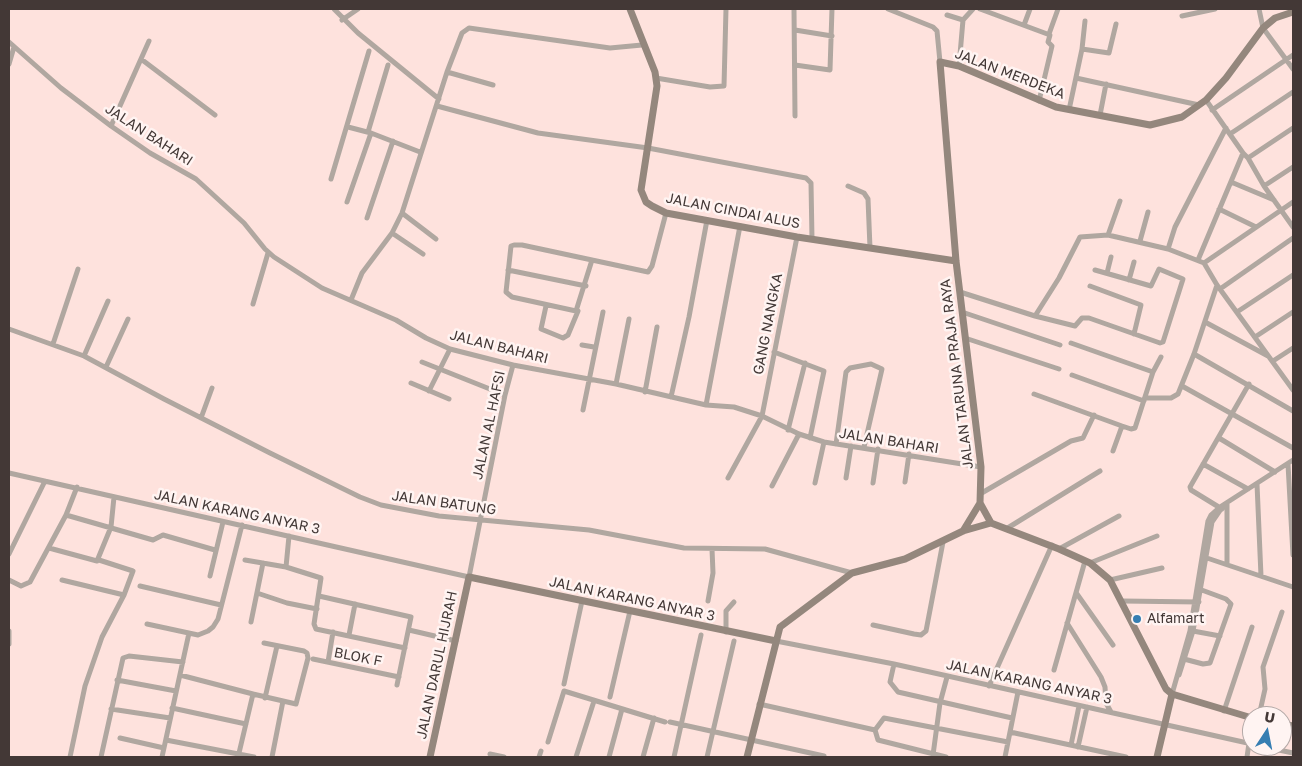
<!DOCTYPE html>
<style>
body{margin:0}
#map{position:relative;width:1302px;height:766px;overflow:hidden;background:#fee2dd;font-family:"Golos Text",sans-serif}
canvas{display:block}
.frame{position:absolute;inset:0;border:10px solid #433836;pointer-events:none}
.north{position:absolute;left:1242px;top:706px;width:50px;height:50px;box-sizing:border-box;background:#fff4f2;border:1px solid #b4a9a7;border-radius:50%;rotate:11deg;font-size:14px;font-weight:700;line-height:20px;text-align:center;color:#433836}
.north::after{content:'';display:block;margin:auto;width:18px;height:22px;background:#367eb2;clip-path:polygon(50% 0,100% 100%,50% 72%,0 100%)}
</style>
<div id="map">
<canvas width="1302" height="766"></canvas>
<div class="frame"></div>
<div class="north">U</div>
</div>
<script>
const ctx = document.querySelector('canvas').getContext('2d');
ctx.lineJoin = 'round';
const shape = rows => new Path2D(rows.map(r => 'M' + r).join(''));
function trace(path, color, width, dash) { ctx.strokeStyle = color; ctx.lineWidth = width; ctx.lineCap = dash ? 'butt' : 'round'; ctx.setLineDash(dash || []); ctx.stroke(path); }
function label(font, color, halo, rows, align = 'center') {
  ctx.font = font + ' "Golos Text",sans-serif'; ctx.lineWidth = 5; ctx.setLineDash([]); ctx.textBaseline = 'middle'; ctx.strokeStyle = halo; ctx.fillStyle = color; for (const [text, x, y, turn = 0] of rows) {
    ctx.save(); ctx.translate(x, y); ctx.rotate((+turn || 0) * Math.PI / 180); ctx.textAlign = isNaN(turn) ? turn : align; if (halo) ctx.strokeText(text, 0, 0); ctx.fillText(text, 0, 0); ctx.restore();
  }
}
trace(shape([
 [334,9,358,33,439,99],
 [794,9,795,116],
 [888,9,933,27,937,31,940,62],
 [980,9,1050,35,1048,42,1052,46,1039,101],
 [1259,9,1263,28,1293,69],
 [947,15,963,20,959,66],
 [1182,16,1215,9],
 [342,20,358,9],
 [963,20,973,9],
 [1024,25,1030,9],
 [795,30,832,36],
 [1049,34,1058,9],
 [9,42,61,88,111,126,150,153,196,179,244,223,265,249,274,257,322,288,396,320,426,338,450,349,513,365,616,384,706,405,734,407,762,416,799,434,824,442,981,467],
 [1082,49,1085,21],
 [141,59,215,115],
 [9,64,14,47],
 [795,65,830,70,832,9],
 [447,72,462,33,469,28,610,48,642,45],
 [656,78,710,87,724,86,726,9],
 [1076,78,1199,105],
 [1206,100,1243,153,1248,158,1264,186,1293,227],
 [437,106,538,133,648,148,806,178,811,183,812,239],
 [1069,110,1082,49,1109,53,1116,24],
 [1212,110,1293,55],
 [1100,115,1106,84],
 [111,126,149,41],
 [348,127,371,133,420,152],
 [368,132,388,65],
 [1230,134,1293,92],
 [1248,158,1293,128],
 [331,179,369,51],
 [1231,182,1274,200],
 [848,186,864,193,868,199,870,248],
 [1264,186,1293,167],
 [1120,201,1108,235,1168,249,1204,263,1217,285,1293,390],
 [347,202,371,133],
 [1219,209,1256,227],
 [402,213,436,239],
 [367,218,393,141],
 [392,233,423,254],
 [1140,241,1148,212],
 [1168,249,1175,227,1226,128],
 [592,260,576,311,512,297,506,292,511,246,514,245,522,245,648,272,652,266,666,213],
 [1198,260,1243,153],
 [1204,263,1293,202],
 [508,270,586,286],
 [1107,273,1111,257],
 [1129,280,1134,262],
 [1090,286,1141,305,1134,334],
 [1220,289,1293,238],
 [960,292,1035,316,1059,278,1080,237,1108,235],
 [351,300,362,273,392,233,402,213,447,72,493,85],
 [253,304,268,253],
 [546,306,541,329,563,338,568,335,578,311],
 [962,312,1060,345],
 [1237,312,1293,275],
 [1035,316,1075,326,1082,318,1089,318,1160,343,1163,342,1183,279,1159,269,1151,286,1095,270],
 [1205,322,1268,356],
 [9,329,84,356,164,399,270,453,360,497,381,505,439,516,589,530,684,548,765,549,852,573],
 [1255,337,1293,312],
 [965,338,1059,369],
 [53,344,78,269],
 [582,345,594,347],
 [774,352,824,371,810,438],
 [1194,354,1293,411],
 [84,356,108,301],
 [1273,361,1293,348],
 [422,362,505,395],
 [106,367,128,319],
 [1153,372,1161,357],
 [1072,375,1144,401],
 [411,383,449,399],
 [616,384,629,319],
 [1182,386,1293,448],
 [429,391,450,349],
 [645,392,657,327],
 [1034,394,1122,426,1131,429,1135,428,1153,372,1071,343],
 [671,397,689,317,707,220],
 [1146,398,1171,398,1178,394,1194,354,1217,285],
 [706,405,740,226],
 [583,410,603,312],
 [201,418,212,388],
 [788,430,805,363],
 [1219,438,1275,472],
 [836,444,846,372,850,368,871,364,882,369,864,447],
 [1113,451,1122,426],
 [1203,464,1248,489],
 [1288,464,1293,555],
 [9,473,469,577,505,395,513,365],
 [728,478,762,416,797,237],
 [846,478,851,446],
 [905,482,909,454],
 [815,483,824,442],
 [873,483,878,449],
 [1257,484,1261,576],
 [772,486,799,434],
 [980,494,1071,441,1083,438,1094,415],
 [1227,503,1227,564],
 [1222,509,1191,490,1190,487,1249,384],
 [66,515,153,540,163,535,215,550],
 [1006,529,1100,471],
 [49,548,97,561,111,527,114,497],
 [1059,549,1119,516],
 [9,554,45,481],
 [1204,557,1293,587],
 [245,560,286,567,321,578,314,624,316,629,405,648],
 [1090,563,1157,536],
 [286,567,289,536],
 [210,576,223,522],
 [9,580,21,586,30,582,66,515,77,487],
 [62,580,124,595],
 [1110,580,1162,568],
 [140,586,221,605],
 [257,593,287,603,317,609],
 [1077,594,1113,645],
 [319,596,411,617,397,685],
 [708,601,713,573,712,549],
 [1122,601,1199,602],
 [251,622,263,563],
 [1067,623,1101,677,1105,687,1106,703,1111,712],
 [147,624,198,635,208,631,213,627,218,619,242,525],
 [873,625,914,634,921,635,926,631,943,542],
 [409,630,456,641],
 [9,631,9,644],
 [1193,631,1220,636],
 [726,632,726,611,734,602],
 [349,635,355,604],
 [776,641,894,664,1252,744],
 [313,659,399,677],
 [1184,659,1203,664,1210,663,1231,604,1226,599,1199,589],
 [328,662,333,632],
 [894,664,890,682,898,692,1012,718],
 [1054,670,1085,561],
 [180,675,253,694,239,753],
 [1179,675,1193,631,1212,522,1223,506],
 [117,680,176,691],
 [564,684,582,601],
 [989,686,1052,545],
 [253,694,296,704,308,658,307,653,304,651,264,643],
 [1172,694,1190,631,1208,521,1211,515,1220,507,1293,460],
 [610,697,630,611],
 [265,698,277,646],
 [759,704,875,730,878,740,946,757],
 [172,708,246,724],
 [111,709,170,718],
 [1224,711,1252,627],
 [1259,716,1265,689,1263,667,1282,612],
 [670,722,824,756],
 [875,730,884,718,1008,742],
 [1010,732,1126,757],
 [120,738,164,748],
 [166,740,254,757],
 [548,742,564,691,665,722],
 [1071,745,1079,706],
 [1260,746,1293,753],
 [1078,747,1087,707],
 [490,754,504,757],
 [933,755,940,703,947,677],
 [70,757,85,686,93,663,102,637,124,595,133,571,99,560],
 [101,757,123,658,129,656,183,662],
 [162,757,189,633],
 [272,757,283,701],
 [539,757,541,751],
 [576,757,594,701],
 [609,757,622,709],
 [643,757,654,718],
 [674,757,701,635],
 [707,757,734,641],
 [1005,757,1018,692],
 [1247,757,1249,743]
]), '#b0a7a0', 5);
trace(shape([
 [630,9,655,72,657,86,641,190,646,202,652,206,666,213,797,237,956,261],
 [963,531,980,503],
 [1252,718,1172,694,1166,689,1110,580,1090,563,1059,549,991,523,980,503,981,467,956,261,940,62,959,66,1056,107,1150,125,1182,117,1206,100,1226,78,1263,28,1275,18,1293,12],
 [1282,724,1293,726],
 [430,757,469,577,776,641],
 [747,757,780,627,852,573,905,559,963,531,991,523],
 [1157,757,1172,694]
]), '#94877d', 7);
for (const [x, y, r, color] of [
 [1137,619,5,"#367eb2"]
]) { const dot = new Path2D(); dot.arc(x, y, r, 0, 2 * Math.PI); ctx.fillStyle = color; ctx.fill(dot); trace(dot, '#fff4f2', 2); }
label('14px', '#433836', '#fff4f2', [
 ["JALAN MERDEKA",1010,74,21],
 ["JALAN BAHARI",149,135,33],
 ["JALAN CINDAI ALUS",733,211,11],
 ["GANG NANGKA",768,324,-79],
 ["JALAN BAHARI",499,347,14],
 ["JALAN TARUNA PRAJA RAYA",957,374,-97],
 ["JALAN AL HAFSI",489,425,-78],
 ["JALAN BAHARI",889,441,9],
 ["JALAN BATUNG",444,503,8],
 ["JALAN KARANG ANYAR 3",237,512,12],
 ["JALAN KARANG ANYAR 3",632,599,12],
 ["BLOK F",358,657,11],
 ["JALAN DARUL HIJRAH",437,665,-78],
 ["JALAN KARANG ANYAR 3",1029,682,12]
]);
label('14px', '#433836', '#fff4f2', [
 ["Alfamart",1147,619]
], 'left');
</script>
